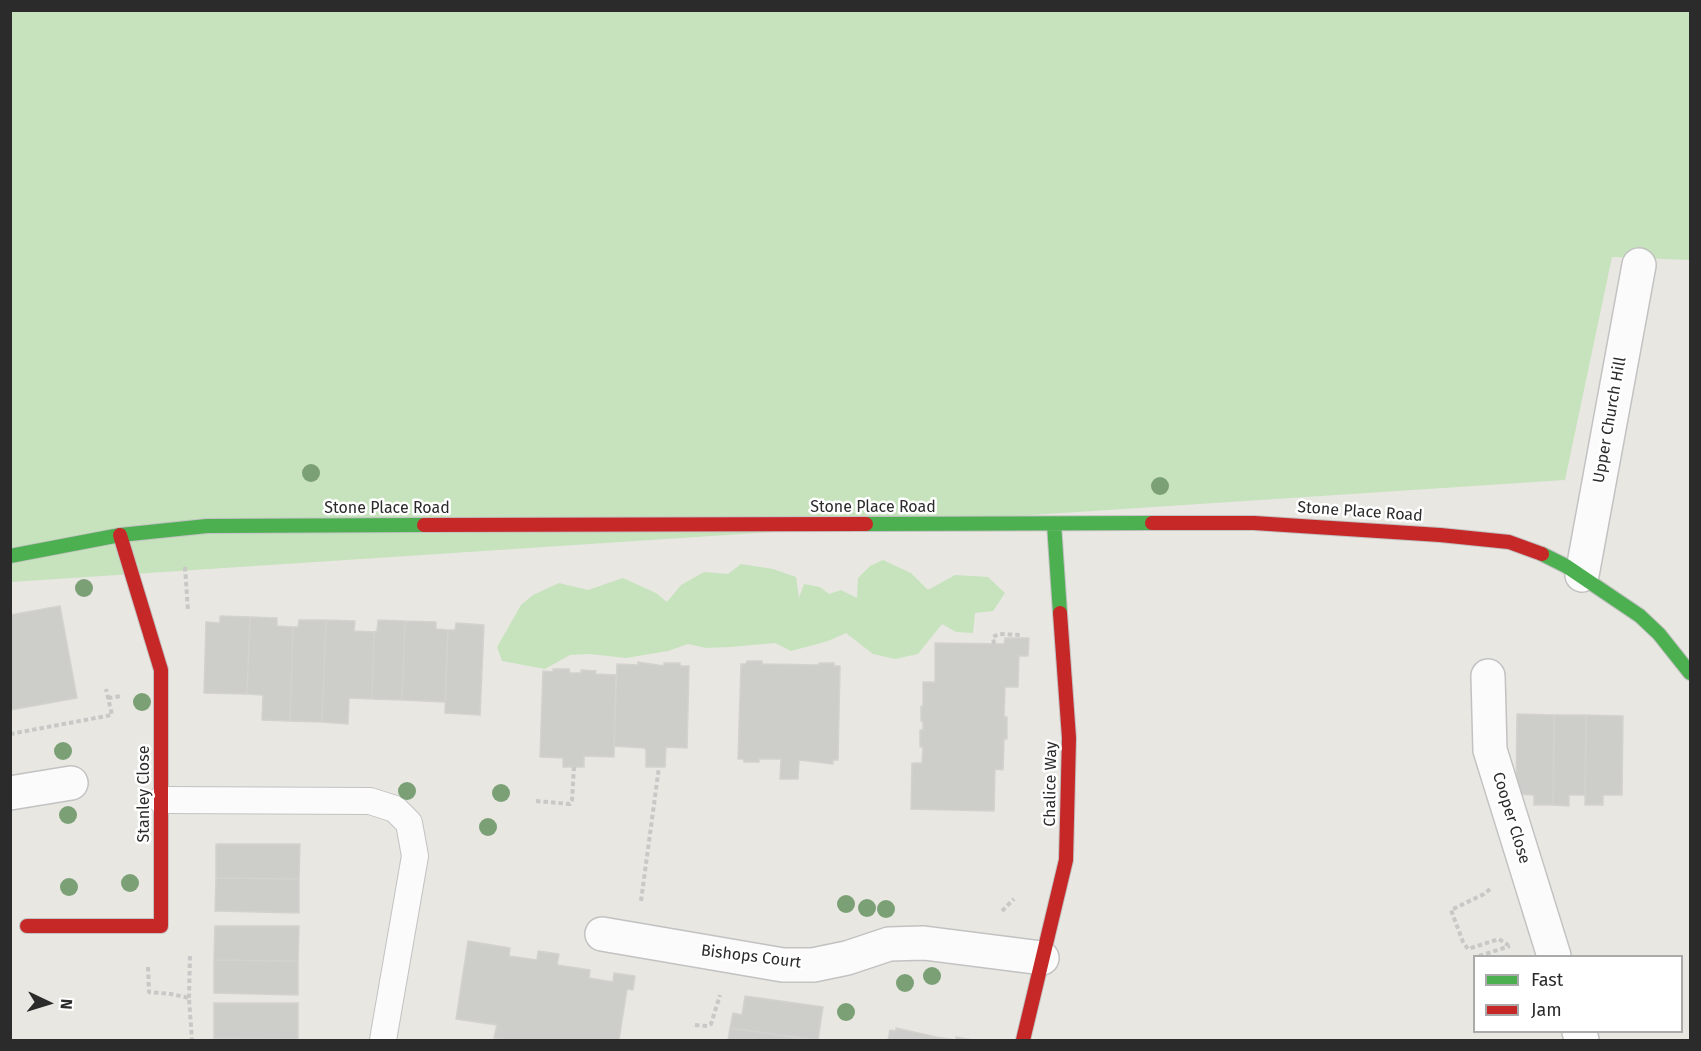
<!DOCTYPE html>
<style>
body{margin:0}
#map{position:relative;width:1701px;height:1051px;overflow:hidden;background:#e8e7e2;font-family:"Fira Sans",sans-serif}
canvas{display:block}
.frame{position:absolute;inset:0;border:12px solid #2b2b2b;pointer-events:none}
.legend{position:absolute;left:1473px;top:955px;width:210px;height:78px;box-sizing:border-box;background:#fff;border:2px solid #aaa;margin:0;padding:8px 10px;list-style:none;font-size:18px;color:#2b2b2b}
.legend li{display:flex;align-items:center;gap:12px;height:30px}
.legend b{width:30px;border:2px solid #aaa}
.north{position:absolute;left:18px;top:973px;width:60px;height:60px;-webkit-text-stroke:4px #fff;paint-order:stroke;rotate:94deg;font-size:16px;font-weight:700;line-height:24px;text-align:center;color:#2b2b2b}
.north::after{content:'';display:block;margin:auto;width:21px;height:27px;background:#2b2b2b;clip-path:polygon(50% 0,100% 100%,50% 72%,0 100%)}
</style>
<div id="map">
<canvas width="1701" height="1051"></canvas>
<div class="frame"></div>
<ul class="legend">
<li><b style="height:8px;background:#4caf50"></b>Fast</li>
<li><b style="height:8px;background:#c62828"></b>Jam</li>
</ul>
<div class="north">N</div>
</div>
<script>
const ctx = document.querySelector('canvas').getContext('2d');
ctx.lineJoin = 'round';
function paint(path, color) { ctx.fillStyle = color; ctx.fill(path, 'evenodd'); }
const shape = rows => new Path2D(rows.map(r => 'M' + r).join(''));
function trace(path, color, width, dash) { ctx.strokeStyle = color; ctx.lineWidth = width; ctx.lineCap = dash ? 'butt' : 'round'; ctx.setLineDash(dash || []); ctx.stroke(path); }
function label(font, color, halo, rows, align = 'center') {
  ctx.font = font + ' "Fira Sans",sans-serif'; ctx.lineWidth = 5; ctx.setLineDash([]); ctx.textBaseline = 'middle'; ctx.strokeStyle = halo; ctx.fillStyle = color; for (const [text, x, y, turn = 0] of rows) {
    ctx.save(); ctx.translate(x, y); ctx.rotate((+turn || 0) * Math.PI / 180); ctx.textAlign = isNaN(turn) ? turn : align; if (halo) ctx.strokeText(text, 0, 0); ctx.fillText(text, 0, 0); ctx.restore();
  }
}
paint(shape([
 [11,11,1690,11,1690,260,1612,257,1565,480,11,582],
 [883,560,911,573,928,590,955,575,988,577,1005,593,993,611,975,613,973,633,956,632,942,624,918,654,895,659,873,654,846,633,828,641,791,651,775,643,730,647,706,648,688,644,668,651,626,658,589,654,570,655,545,669,502,661,497,647,521,605,533,595,559,583,588,590,623,578,656,593,667,602,681,585,704,572,728,574,741,564,773,569,796,577,799,598,804,584,820,587,829,594,841,590,857,598,858,578,870,566]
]), '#c7e3bd');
const building = shape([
 [60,606,77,698,10,710,10,615,60,606],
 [220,616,250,617,247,694,204,693,206,622,220,623,220,616],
 [250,617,277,618,277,626,293,627,290,721,262,720,263,695,247,694,250,617],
 [299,620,326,620,322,722,290,721,293,627,298,627,299,620],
 [326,620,355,621,354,631,374,632,372,699,349,698,348,724,322,722,326,620],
 [378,620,405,621,402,700,372,699,374,632,377,631,378,620],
 [405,621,436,622,436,629,448,630,445,702,402,700,405,621],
 [456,623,484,625,480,715,445,713,448,630,455,630,456,623],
 [1005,638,1029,638,1028,656,1019,656,1018,687,1005,687,1004,717,1007,717,1007,739,1004,739,1003,770,995,769,994,811,911,809,912,763,922,763,923,747,920,747,920,730,923,730,923,722,921,721,921,706,923,706,923,682,935,682,935,643,1004,644,1005,638],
 [747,661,762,661,762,664,819,665,819,663,834,663,834,666,840,666,838,760,833,760,833,764,799,760,798,779,780,779,781,759,759,759,759,762,744,762,744,759,738,759,741,664,746,664,747,661],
 [638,662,664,666,664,663,680,663,680,666,689,666,687,748,666,747,665,767,646,767,646,750,644,748,614,746,617,664,638,665,638,662],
 [553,669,569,669,570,673,581,673,581,670,596,671,595,674,616,675,614,757,584,756,584,767,563,767,563,758,540,757,543,671,553,672,553,669],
 [1517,714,1554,715,1553,805,1534,805,1534,795,1516,794,1517,714],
 [1554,715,1586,715,1585,795,1569,795,1569,806,1553,805,1554,715],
 [1586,715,1623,716,1622,795,1603,795,1603,805,1585,805,1586,715],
 [216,844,300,844,299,879,216,878,216,844],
 [216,878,299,879,299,913,215,911,216,878],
 [215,926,299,926,298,961,214,960,215,926],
 [468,941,510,948,509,956,537,960,538,951,559,954,557,965,590,970,589,978,613,982,614,973,635,976,633,990,627,989,619,1040,513,1040,494,1038,497,1025,456,1019,468,941],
 [214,960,298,961,298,995,214,993,214,960],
 [745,996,823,1007,818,1040,730,1028,733,1013,742,1015,745,996],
 [214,1003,298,1003,298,1039,214,1038,214,1003],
 [730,1028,810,1040,728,1040,730,1028],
 [896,1028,936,1037,956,1040,956,1037,973,1040,888,1040,890,1030,896,1031,896,1028],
 [214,1038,298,1039,298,1040,214,1040,214,1038]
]);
paint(building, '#cdcdc9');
trace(building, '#d4d2ce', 1.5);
const lane = shape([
 [161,800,370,801,395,809,409,823,415,856,383,1040]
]);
const street = shape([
 [1582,575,1639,265],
 [1488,676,1490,750,1554,956],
 [10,793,71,783],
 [602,934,783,965,813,965,847,958,889,944,924,943,1042,958],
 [1579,1032,1582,1040]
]);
const fast = shape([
 [866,524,1152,523],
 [1054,524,1060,613],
 [1542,554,1566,566,1640,616,1659,634,1690,673],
 [10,556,120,535,207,526,424,525]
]);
const jam = shape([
 [1152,523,1254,523,1440,535,1509,542,1542,554],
 [424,525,866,524],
 [27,926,161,926,161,670,120,535],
 [1023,1040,1066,860,1069,738,1060,613]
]);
trace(lane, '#c2c2c2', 28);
trace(street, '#c2c2c2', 36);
trace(fast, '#c2c2c2', 16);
trace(jam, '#c2c2c2', 16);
trace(shape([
 [185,567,188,611],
 [994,644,993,637,999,634,1022,635],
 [108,698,122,696],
 [10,734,112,715,106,689],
 [536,801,570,804,572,800,574,767],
 [1490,889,1484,894,1451,910,1463,942,1468,949,1499,939,1508,945],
 [641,901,659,767],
 [1002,911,1014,899],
 [1479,956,1510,946],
 [148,967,149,992,171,994,189,998,192,1040],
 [189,998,190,954],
 [695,1025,707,1026,711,1024,720,995]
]), '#c8c8c7', 4, [4.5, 3]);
trace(lane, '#fcfbfb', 26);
trace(street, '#fcfbfb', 33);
trace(fast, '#4caf50', 14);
trace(jam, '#c62828', 14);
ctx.fillStyle = '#7ca076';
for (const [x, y] of [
 [311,473],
 [1160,486],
 [84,588],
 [142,702],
 [63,751],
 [407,791],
 [501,793],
 [68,815],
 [488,827],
 [130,883],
 [69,887],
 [846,904],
 [867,908],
 [886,909],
 [932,976],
 [905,983],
 [846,1012]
]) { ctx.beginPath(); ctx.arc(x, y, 9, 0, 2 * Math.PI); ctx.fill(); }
label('16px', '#2b2b2b', '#fff', [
 ["Upper Church Hill",1610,420,-80],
 ["Stone Place Road",873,508],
 ["Stone Place Road",387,509],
 ["Stone Place Road",1360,512,4],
 ["Chalice Way",1051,784,-89],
 ["Stanley Close",145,794,-90],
 ["Cooper Close",1511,818,73],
 ["Bishops Court",751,957,7]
]);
</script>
